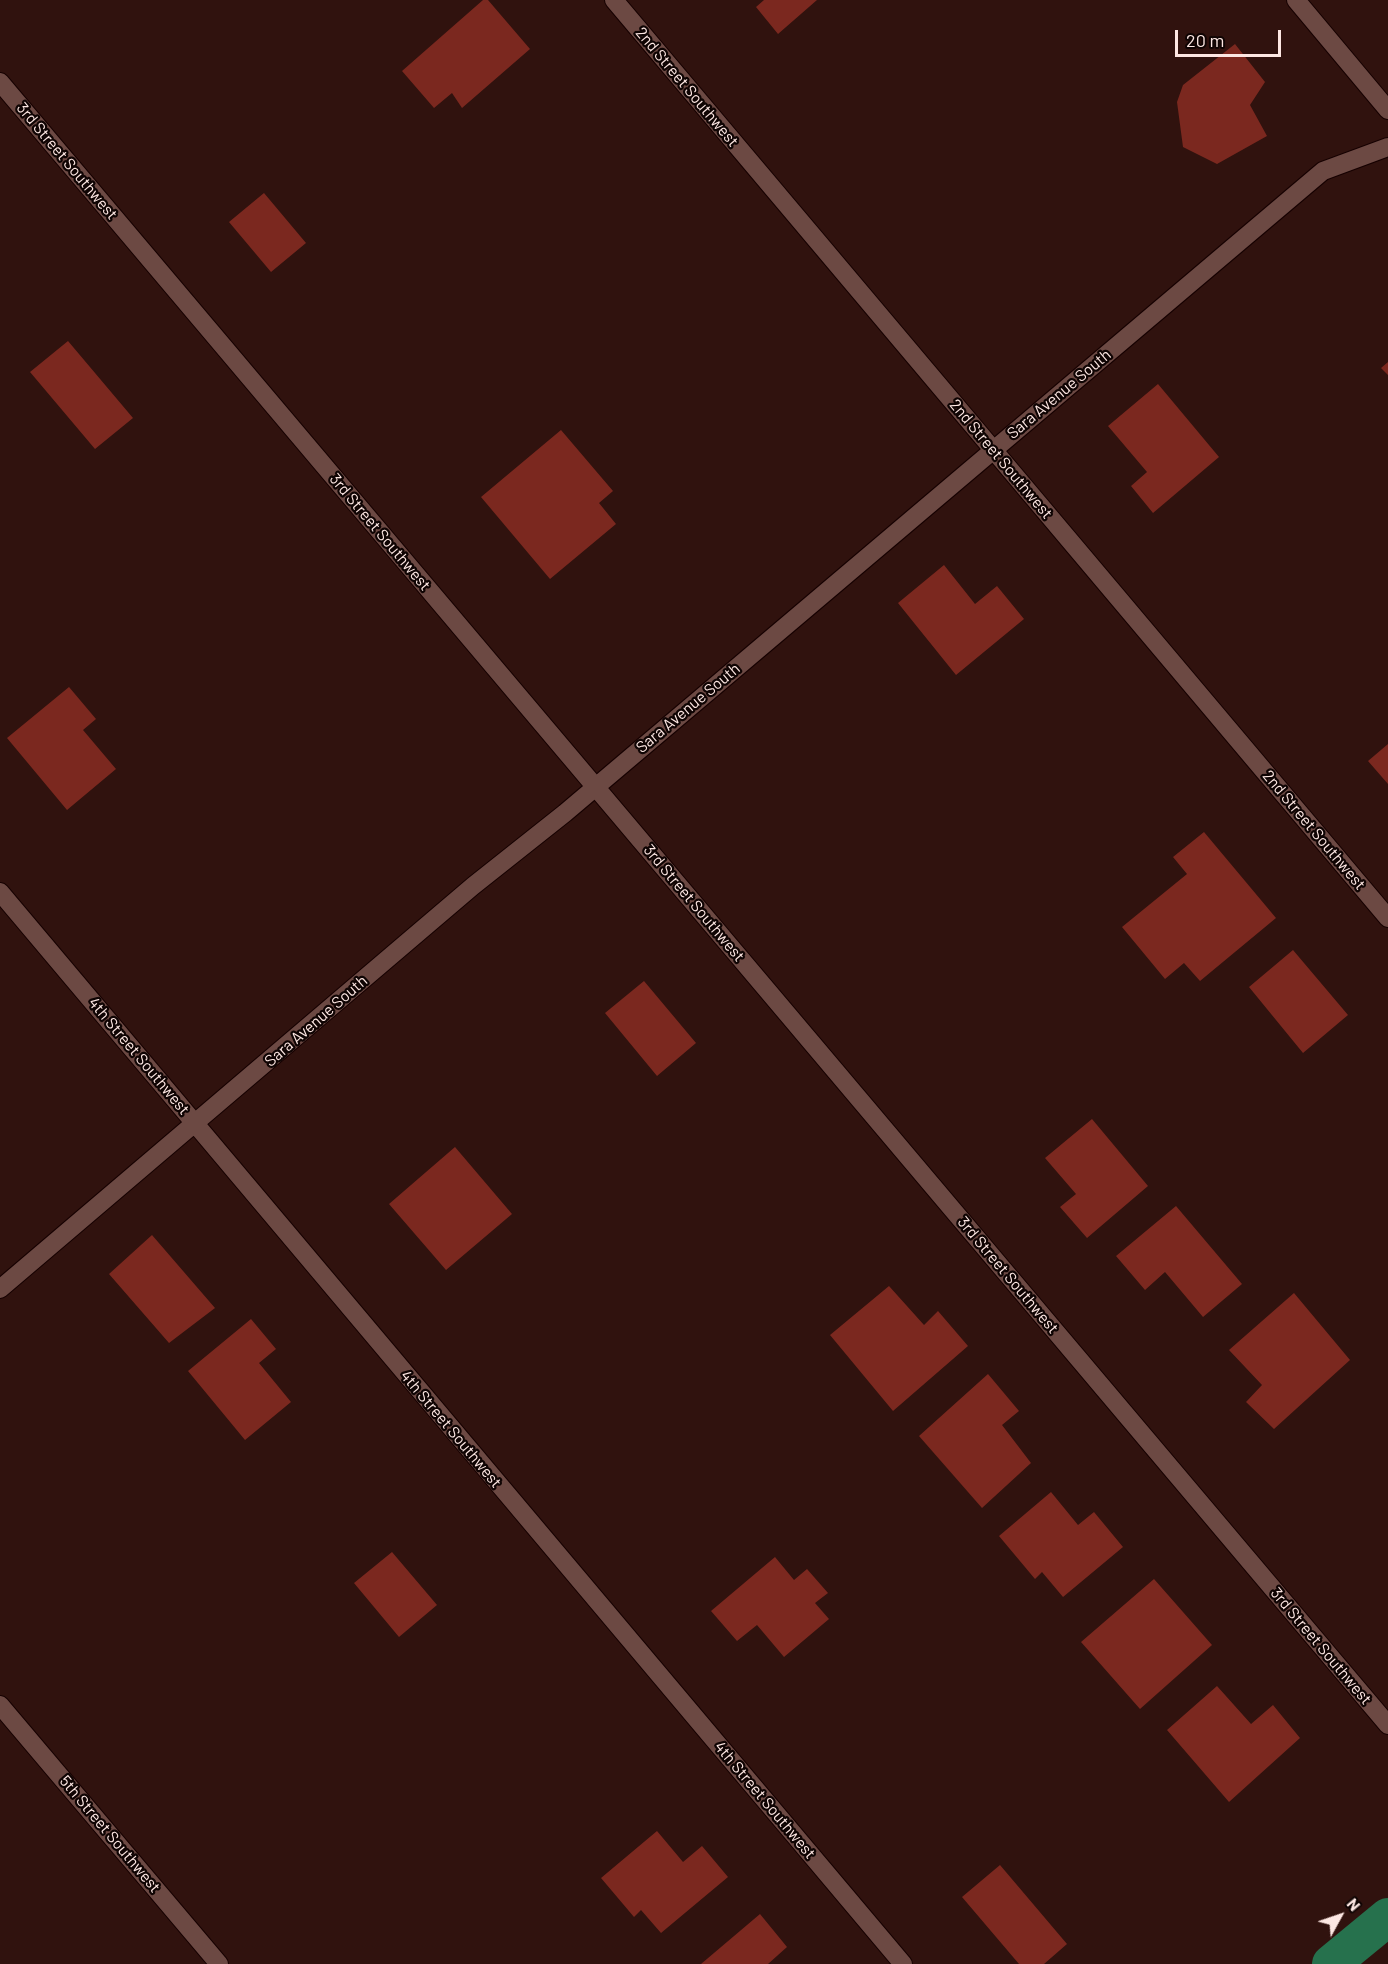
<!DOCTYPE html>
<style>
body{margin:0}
#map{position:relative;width:1388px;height:1964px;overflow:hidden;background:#30120e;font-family:Barlow,sans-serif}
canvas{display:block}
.north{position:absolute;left:1310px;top:1886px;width:60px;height:60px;-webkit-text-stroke:4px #0f0403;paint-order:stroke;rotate:50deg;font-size:16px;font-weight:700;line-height:24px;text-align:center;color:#fde7e3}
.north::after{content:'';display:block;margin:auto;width:21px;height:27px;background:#fde7e3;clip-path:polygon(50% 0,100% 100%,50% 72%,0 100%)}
.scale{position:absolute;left:1175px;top:30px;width:106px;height:27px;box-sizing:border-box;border:3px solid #fde7e3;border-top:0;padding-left:8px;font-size:18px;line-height:21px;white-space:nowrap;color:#fde7e3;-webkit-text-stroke:4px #0f0403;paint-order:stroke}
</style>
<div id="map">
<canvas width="1388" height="1964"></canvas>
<div class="north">N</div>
<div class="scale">20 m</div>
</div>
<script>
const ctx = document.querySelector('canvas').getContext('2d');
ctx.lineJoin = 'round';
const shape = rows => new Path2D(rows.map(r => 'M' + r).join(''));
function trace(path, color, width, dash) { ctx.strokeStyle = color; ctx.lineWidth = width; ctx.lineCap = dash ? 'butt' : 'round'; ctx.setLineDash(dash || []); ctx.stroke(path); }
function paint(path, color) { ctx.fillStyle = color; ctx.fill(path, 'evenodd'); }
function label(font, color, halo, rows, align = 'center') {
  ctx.font = font + ' Barlow,sans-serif'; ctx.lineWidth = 4.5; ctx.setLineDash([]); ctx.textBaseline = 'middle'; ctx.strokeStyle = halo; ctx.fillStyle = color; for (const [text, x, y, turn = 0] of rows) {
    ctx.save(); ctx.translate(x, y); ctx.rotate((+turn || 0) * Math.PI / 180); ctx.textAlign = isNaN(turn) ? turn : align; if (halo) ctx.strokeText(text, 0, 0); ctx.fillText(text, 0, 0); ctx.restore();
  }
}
trace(shape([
 [1331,1964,1388,1917]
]), '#26714d', 38);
paint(shape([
 [483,0,488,0,530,49,462,108,452,93,434,108,402,71],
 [764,0,817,0,778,34,756,7],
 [1235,44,1265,82,1250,105,1267,136,1217,164,1183,147,1177,102,1183,85],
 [264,193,306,243,271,272,229,222],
 [68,341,133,418,95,449,30,372],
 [1388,362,1388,375,1381,368],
 [1158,384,1219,457,1153,513,1131,486,1147,472,1108,426],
 [561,430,613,491,599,503,616,524,550,579,481,497],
 [944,565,975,604,997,586,1024,619,956,675,898,603],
 [69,687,96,719,83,730,116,769,67,810,7,738],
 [1388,744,1388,784,1368,761],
 [1204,832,1276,918,1200,981,1184,963,1165,979,1122,927,1187,874,1173,857],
 [1293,950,1348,1015,1303,1053,1249,987],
 [644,981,696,1043,657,1076,605,1013],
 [1092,1119,1148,1186,1087,1238,1060,1207,1076,1194,1045,1158],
 [455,1147,512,1214,446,1270,389,1204],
 [1176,1206,1242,1284,1203,1317,1165,1272,1145,1290,1116,1256],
 [152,1235,215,1308,169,1343,109,1274],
 [889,1286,924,1325,938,1311,968,1346,893,1411,830,1335],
 [1294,1293,1350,1360,1274,1429,1246,1402,1262,1385,1229,1350],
 [251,1319,276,1349,259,1363,291,1402,245,1440,188,1371],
 [988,1374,1019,1411,1002,1425,1031,1463,982,1508,919,1436],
 [1051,1492,1078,1525,1094,1512,1123,1547,1063,1597,1042,1572,1035,1579,999,1536],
 [392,1552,437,1605,399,1637,354,1583],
 [775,1557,794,1580,807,1569,828,1593,815,1603,829,1619,784,1657,757,1625,737,1641,711,1611],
 [1154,1579,1212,1645,1140,1709,1081,1642],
 [1217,1686,1251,1724,1273,1705,1300,1738,1229,1802,1167,1730],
 [657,1831,683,1862,702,1846,728,1877,661,1933,641,1910,634,1917,601,1878],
 [1000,1865,1067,1944,1044,1964,1019,1964,962,1897],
 [760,1914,787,1947,768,1964,701,1964]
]), '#7b281f');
const street = shape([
 [614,0,1388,918],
 [1296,0,1388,110],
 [0,82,1388,1725],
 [0,892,903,1964],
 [0,1289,473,886,565,813,1323,171,1388,147],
 [0,1705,219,1964]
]);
trace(street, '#160000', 20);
trace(street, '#6c4943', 18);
label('16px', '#fde7e3', '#0f0403', [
 ["2nd Street Southwest",687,87,50],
 ["3rd Street Southwest",67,161,50],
 ["Sara Avenue South",1059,394,-40],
 ["2nd Street Southwest",1001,459,50],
 ["3rd Street Southwest",380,532,50],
 ["Sara Avenue South",688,708,-40],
 ["2nd Street Southwest",1314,830,50],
 ["3rd Street Southwest",694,903,50],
 ["Sara Avenue South",316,1021,-41],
 ["4th Street Southwest",139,1056,50],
 ["3rd Street Southwest",1008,1275,50],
 ["4th Street Southwest",451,1429,50],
 ["3rd Street Southwest",1321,1646,50],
 ["4th Street Southwest",765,1800,50],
 ["5th Street Southwest",110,1834,50]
]);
</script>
